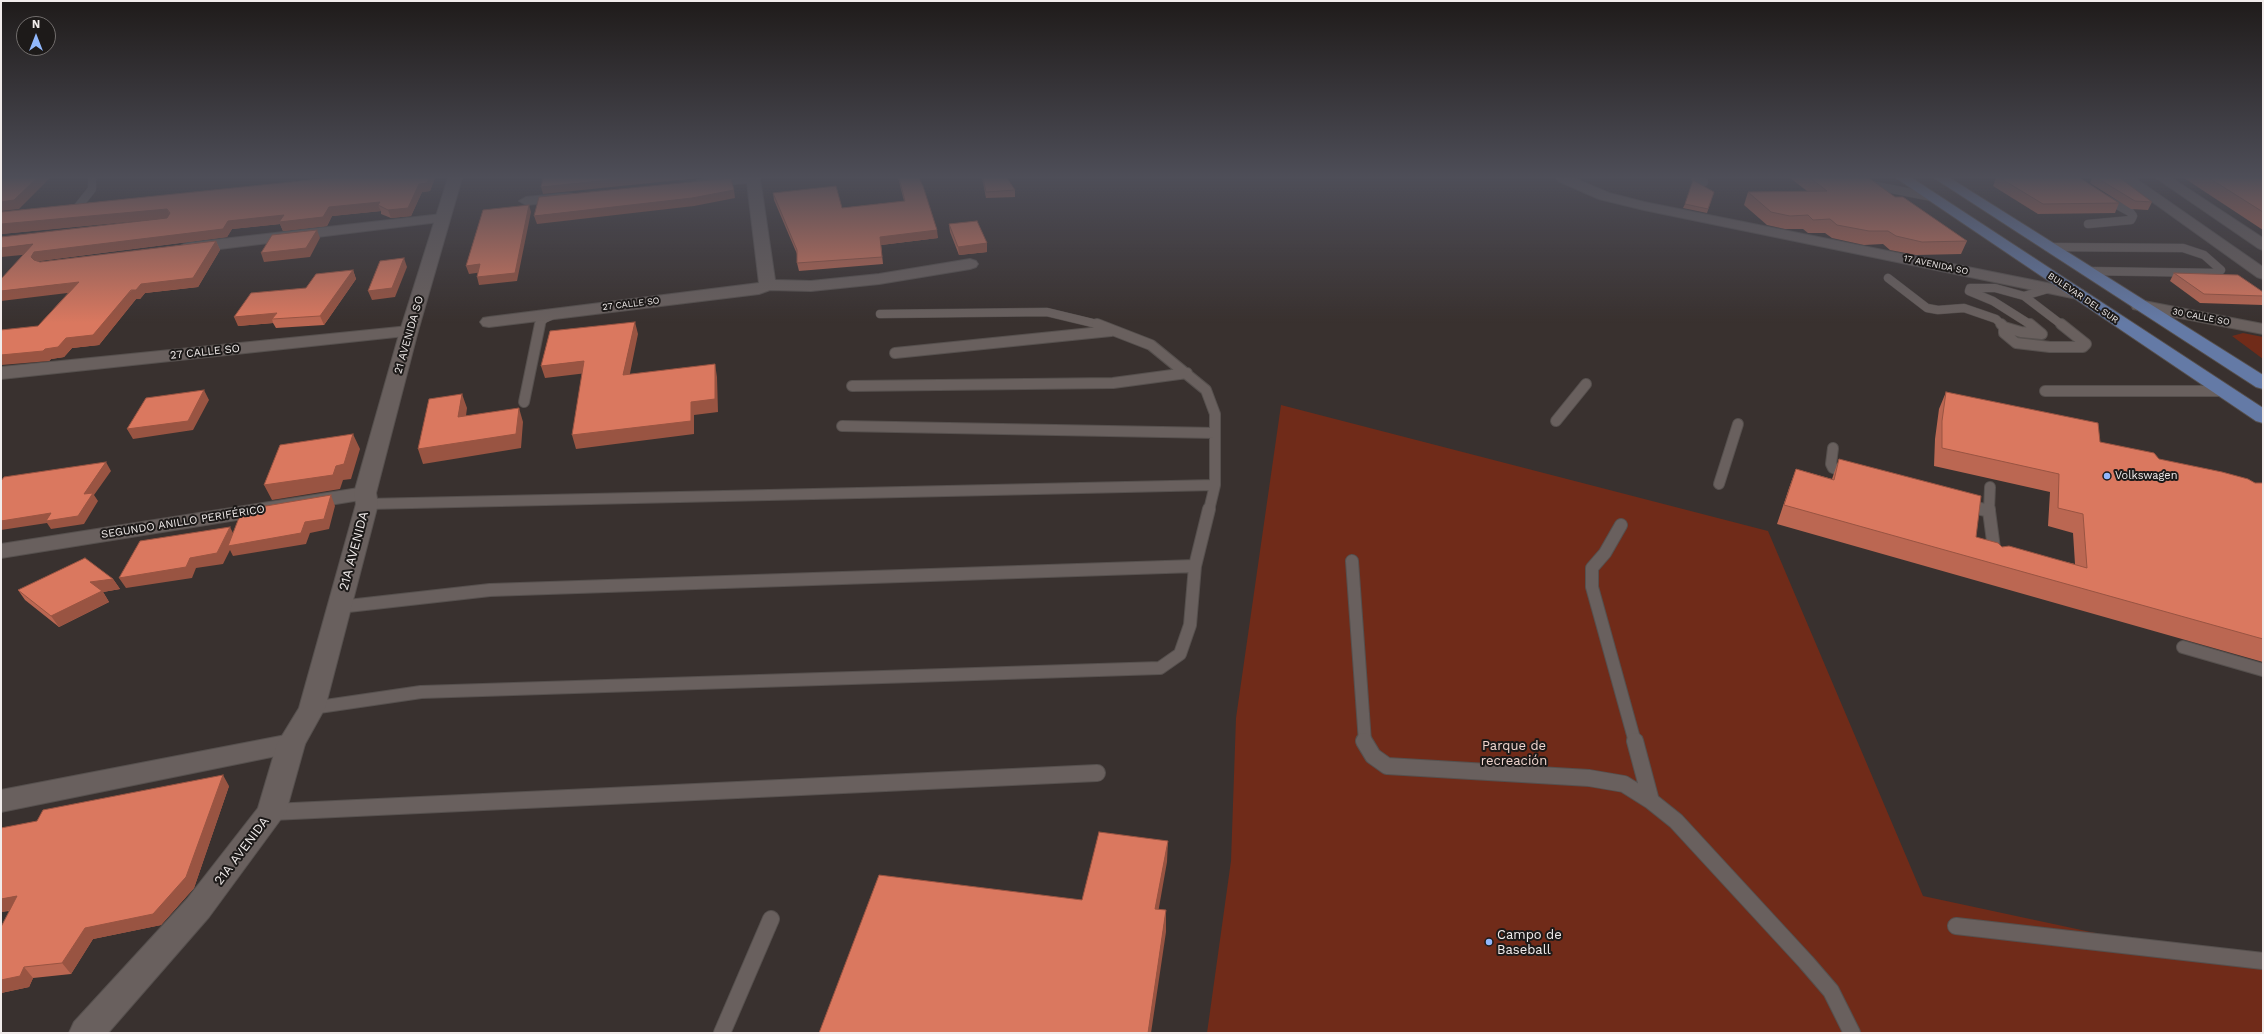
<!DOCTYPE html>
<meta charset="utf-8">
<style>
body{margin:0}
#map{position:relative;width:2264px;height:1034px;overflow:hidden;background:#39312f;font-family:"Work Sans",sans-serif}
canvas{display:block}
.frame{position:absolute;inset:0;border:2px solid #f1eceb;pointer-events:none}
.north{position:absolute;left:16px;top:16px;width:40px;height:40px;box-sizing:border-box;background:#1d1a19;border:1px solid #726e6d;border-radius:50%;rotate:0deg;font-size:11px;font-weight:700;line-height:16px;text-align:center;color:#f1eceb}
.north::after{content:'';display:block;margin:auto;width:14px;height:18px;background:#91b8fd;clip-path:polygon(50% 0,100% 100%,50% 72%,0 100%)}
</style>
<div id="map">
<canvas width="2264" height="1034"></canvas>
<div class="frame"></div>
<div class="north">N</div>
</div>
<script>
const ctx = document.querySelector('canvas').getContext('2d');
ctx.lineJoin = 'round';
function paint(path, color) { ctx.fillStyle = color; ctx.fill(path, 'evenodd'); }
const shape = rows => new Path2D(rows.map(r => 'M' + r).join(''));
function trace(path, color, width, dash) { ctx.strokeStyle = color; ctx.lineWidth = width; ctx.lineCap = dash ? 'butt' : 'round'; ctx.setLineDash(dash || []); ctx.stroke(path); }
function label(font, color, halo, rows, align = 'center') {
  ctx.font = font + ' "Work Sans",sans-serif'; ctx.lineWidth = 4; ctx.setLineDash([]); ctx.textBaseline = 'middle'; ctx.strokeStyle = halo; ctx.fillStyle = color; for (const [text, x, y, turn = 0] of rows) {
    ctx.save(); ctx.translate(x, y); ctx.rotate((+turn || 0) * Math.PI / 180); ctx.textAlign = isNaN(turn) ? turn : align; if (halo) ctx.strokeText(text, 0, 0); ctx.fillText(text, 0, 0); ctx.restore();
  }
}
paint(shape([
 [2243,333,2263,337,2263,359,2232,336],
 [1281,405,1768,531,1923,896,2263,969,2263,1033,1207,1033,1231,861,1236,718]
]), '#702b19');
const serviceFar3 = shape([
 [1695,178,1704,182],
 [1866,184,1932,197],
 [77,208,92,189,92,178],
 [2088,224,2131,220,2133,216,2130,212,2106,199],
 [2048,247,2183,248,2204,255,2221,270,2218,273,2086,271],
 [1888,278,1927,308,1938,310,1964,308,1996,319,2002,325],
 [2051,288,2024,296,2062,325],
 [2024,296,1995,288,1970,288,1969,291,1993,301,2031,325],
 [880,314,1047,312,1101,325],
 [539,325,544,319,555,314]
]);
const serviceFar2 = shape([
 [1097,324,1151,345,1206,390,1215,414,1215,485,1209,510],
 [2001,324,2004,327,2004,333,2016,343,2050,347,2083,347,2086,344,2061,324],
 [2004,327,2021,332,2042,334,2030,324],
 [895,353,1111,331],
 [852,386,1113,383,1187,373],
 [2045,391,2224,391],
 [524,402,540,324],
 [1556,421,1586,384],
 [842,426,1215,433],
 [1833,448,1831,464,1833,468,1849,474],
 [1719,484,1738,424],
 [367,504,1215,485],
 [1966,506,1985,510],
 [1989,510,1990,487]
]);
const serviceFar1 = shape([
 [1981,509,1989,511,1989,509],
 [1989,511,1995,556],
 [1621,525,1605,553,1592,568,1592,587,1635,742],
 [1352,561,1365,742],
 [339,607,490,590,1195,566],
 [2183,647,2263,670],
 [312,708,421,692,1160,668,1180,654,1190,625,1195,566,1209,509]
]);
const service = shape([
 [1364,741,1373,756,1387,766,1589,778,1624,784,1651,801,1676,821,1806,962,1831,991,1852,1033],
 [1635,741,1651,801],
 [272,812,1097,773],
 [1956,926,2263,961],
 [722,1033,771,919]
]);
const minor = shape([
 [712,178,760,178,775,280,811,281,879,274,970,259,976,261,978,264,976,267,970,269,879,284,811,291,770,290,759,294,489,327,483,326,480,322,483,318,489,317,759,283,747,183,702,187,695,183,697,180,712,178],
 [1556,178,1574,178,1609,193,1644,202,2077,289,2083,290,2085,294,2083,298,2077,299,1644,210,1599,199,1558,181,1556,178],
 [2119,178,2135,178,2263,267,2263,279,2257,277,2119,178],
 [2156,178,2172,178,2263,238,2263,250,2258,248,2156,178],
 [568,193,573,194,575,197,573,200,526,205,519,201,526,197,568,193],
 [442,214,447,215,449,218,447,221,187,253,182,251,179,248,182,245,187,243,442,214],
 [2139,300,2263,324,2263,334,2133,309,2131,305,2133,301,2139,300],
 [409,326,415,327,418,331,415,335,1,379,1,367,409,326],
 [365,487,373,488,376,493,373,498,1,558,1,544,365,487],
 [291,734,301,737,305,744,301,751,1,812,1,790,291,734]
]);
const tertiary = shape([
 [448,178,462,178,418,331,376,493,378,504,325,708,305,744,286,812,209,917,108,1033,69,1033,74,1022,187,899,258,808,277,744,299,708,356,504,354,493,400,331,448,178]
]);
const trunk = shape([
 [1896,178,1912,178,2263,408,2263,423,2256,421,1896,178],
 [1934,178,1950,178,2263,375,2263,389,2256,387,1934,178]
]);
trace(serviceFar3, '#56504e', 9);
trace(serviceFar2, '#56504e', 12);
trace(serviceFar1, '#56504e', 14);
trace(service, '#56504e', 18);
trace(minor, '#56504e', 2);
trace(tertiary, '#56504e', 2);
trace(trunk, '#56504e', 2);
trace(serviceFar3, '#69605e', 8);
trace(serviceFar2, '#69605e', 10);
trace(serviceFar1, '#69605e', 12);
trace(service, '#69605e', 16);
paint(minor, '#69605e');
paint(tertiary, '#69605e');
paint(trunk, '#647aa6');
paint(shape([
 [329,178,435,178,430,191,422,192,411,216,391,218,381,214,381,211,332,216,327,226,283,231,280,224,232,229,227,237,39,261,38,262,40,262,216,241,220,250,198,287,145,293,140,299,136,299,99,345,72,348,64,357,51,359,49,361,38,326,68,293,23,255,165,218,1,234,1,212],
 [898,178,919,178,938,238,881,245,883,264,799,271,797,263,797,254,774,200,773,193,842,208,904,201],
 [982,178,1007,178,1015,190,1015,197,986,198],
 [1790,178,1869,178,1895,197,1967,241,1961,254,1916,255,1890,250,1883,244,1864,245,1832,238,1825,233,1808,233,1803,229,1785,229,1767,225,1744,205,1748,192,1807,191],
 [1996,178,2080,178,2119,203,2115,213,2038,214,1993,186],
 [2092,178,2120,178,2152,202,2148,210,2131,209,2090,183],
 [2184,178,2263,178,2263,230],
 [1714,192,1707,213,1683,208,1685,204],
 [949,224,987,252,959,255,950,232],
 [353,270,356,279,324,325,276,328,273,323,238,326,306,288],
 [2174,273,2263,296,2263,305,2200,303,2170,281],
 [1946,392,2100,442,2159,459,2255,483,2263,483,2263,662,1777,524,1789,488,1796,469,1832,479,1839,459,1976,537,2002,547,2075,564,2073,533,2048,526,2050,492,1934,466,1935,439,1939,409],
 [113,579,120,589,103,592,109,602,59,627,25,600,18,590],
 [229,786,194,888,161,925,93,939,71,974,33,978,29,987,1,993,9,911,1,912]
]), '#bb6752');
paint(shape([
 [37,178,50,178,19,209,1,211,1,202],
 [429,178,435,178,430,191,422,192,411,216,391,218,388,210,419,184],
 [629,178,700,178,543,194,541,187],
 [734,190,735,198,694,206,537,224,534,216],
 [380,202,378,205,381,211,332,216,327,226,283,231,280,224,232,229,227,237,39,261,36,266,31,257,32,254,1,257,1,248,228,221,329,207],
 [529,205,531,212,517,281,479,285,477,277],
 [167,209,171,218,1,234,1,224],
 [317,230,320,238,310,257,264,262,261,253],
 [937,230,938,238,881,245,880,237],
 [216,241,220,250,198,287,145,293,140,299,136,299,99,345,72,348,64,357,51,359,49,361,1,365,1,355,45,349,66,338,141,284],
 [987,243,987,252,959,255,958,247],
 [404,258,407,267,395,297,372,300,368,291],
 [480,264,483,272,469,274,466,266],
 [353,270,356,279,324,325,320,316],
 [79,282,84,291,1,301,1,291],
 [277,313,272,319,273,323,238,326,234,317],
 [635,322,638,334,627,388,623,375],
 [584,361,587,373,545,378,541,366],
 [715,364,717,377,718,412,694,415,694,434,576,449,572,435,691,402],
 [204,390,209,400,193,430,133,439,127,429],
 [462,394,467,408,464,431,458,417],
 [519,408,523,422,521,448,423,464,418,449],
 [353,434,360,449,351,479,343,480,340,489,272,500,264,485,336,466],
 [106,462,111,471,94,495,98,501,84,524,51,529,47,523,1,530,1,521,84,494],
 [331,495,335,506,329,529,310,533,306,544,233,556,230,550,223,564,196,568,192,578,126,588,119,578,190,558,230,527,235,537,305,522],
 [113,579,120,589,103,592,109,602,59,627,51,616,90,582],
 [223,775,229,786,194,888,161,925,93,939,71,974,62,963,85,928],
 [1168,841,1167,862,1155,930,1155,909],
 [17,896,26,907,1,912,1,899],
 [1166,910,1166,932,1151,1033,1148,1033],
 [24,967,33,978,29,987,1,993,1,980]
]), '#995442');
const building = shape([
 [1,178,37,178,14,200,1,202,1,178],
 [329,178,429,178,427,183,419,184,408,208,388,210,378,205,380,202,329,207,323,217,279,222,284,215,228,221,223,229,34,252,31,257,34,260,40,262,216,241,193,278,141,284,136,290,131,290,93,335,66,338,58,347,45,349,43,351,1,355,1,330,38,326,79,282,1,291,1,279,33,244,1,248,1,237,167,218,170,213,167,209,1,224,1,212,329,178],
 [543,178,629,178,541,187,543,178],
 [731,178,734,190,692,198,534,216,539,197,731,178],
 [899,178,919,178,923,186,937,230,880,237,882,257,797,263,797,250,773,193,836,186,842,208,905,201,899,178],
 [983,178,1007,178,1015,190,986,192,983,178],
 [1810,178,1869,178,1895,197,1903,197,1967,241,1922,242,1896,236,1888,231,1869,231,1837,225,1830,219,1813,220,1808,215,1790,216,1771,212,1748,192,1827,191,1810,178],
 [2000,178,2080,178,2119,203,2043,204,2000,178],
 [2097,178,2120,178,2152,202,2135,201,2097,178],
 [2209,178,2263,178,2263,212,2209,178],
 [1693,180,1714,192,1708,209,1685,204,1693,180],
 [529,205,515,273,477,277,480,264,466,266,483,210,529,205],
 [977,221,987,243,958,247,949,224,977,221],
 [317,230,306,248,261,253,272,235,317,230],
 [404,258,392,288,368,291,380,261,404,258],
 [353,270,320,316,272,319,277,313,234,317,251,293,306,288,316,274,353,270],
 [2174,273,2238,275,2263,292,2263,296,2204,294,2174,273],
 [635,322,623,375,715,364,715,399,691,402,691,421,572,435,584,361,541,366,550,331,635,322],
 [204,390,188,421,127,429,146,398,204,390],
 [1946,392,2098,423,2100,442,2154,453,2159,459,2222,472,2248,479,2255,483,2263,483,2263,639,1784,505,1796,469,1834,480,1839,459,1981,496,1976,537,1998,543,2002,547,2009,546,2087,568,2083,514,2058,508,2059,474,1942,448,1942,421,1946,392],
 [462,394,458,417,519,408,516,434,418,449,429,399,462,394],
 [353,434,344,464,336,466,333,475,264,485,280,445,353,434],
 [106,462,84,494,93,493,78,516,46,521,51,513,1,521,1,481,4,477,106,462],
 [331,495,324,519,305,522,301,533,228,546,240,515,258,512,260,507,331,495],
 [230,527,217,553,190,558,186,567,119,578,140,541,230,527],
 [85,558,113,579,90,582,102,591,51,616,18,590,85,558],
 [223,775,186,877,153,914,85,928,62,963,24,967,20,976,1,980,1,927,17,896,1,899,1,828,37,821,43,810,223,775],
 [1099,832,1168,841,1155,909,1166,910,1148,1033,819,1033,879,875,1082,900,1099,832]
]);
paint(building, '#da785f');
trace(building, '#995442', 1);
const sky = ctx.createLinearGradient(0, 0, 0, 323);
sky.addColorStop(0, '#1f1b1a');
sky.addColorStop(0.55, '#4e4e58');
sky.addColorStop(1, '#4e4e5800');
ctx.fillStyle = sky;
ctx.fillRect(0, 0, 2264, 323);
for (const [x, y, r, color] of [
 [2107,476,4,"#91b8fd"],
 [1489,942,4,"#91b8fd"]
]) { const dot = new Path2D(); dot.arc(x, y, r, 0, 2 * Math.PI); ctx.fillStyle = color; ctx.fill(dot); trace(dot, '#1d1a19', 1.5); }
label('9px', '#f1eceb', '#1d1a19', [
 ["17 AVENIDA SO",1936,265,12],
 ["BULEVAR DEL SUR",2083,298,34],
 ["27 CALLE SO",631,304,-7],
 ["30 CALLE SO",2201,317,11]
]);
label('11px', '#f1eceb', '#1d1a19', [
 ["21 AVENIDA SO",409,335,-74],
 ["27 CALLE SO",205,352,-6],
 ["SEGUNDO ANILLO PERIFÉRICO",183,522,-9]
]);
label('11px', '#f1eceb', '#1d1a19', [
 ["Volkswagen",2115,476]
], 'left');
label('13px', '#f1eceb', '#1d1a19', [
 ["21A AVENIDA",354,551,-75],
 ["21A AVENIDA",242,851,-53]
]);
label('13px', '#f0d5ce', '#1d1a19', [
 ["Parque de",1514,746],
 ["recreación",1514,761]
]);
label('13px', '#f1eceb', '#1d1a19', [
 ["Campo de",1497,935],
 ["Baseball",1497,950]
], 'left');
</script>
